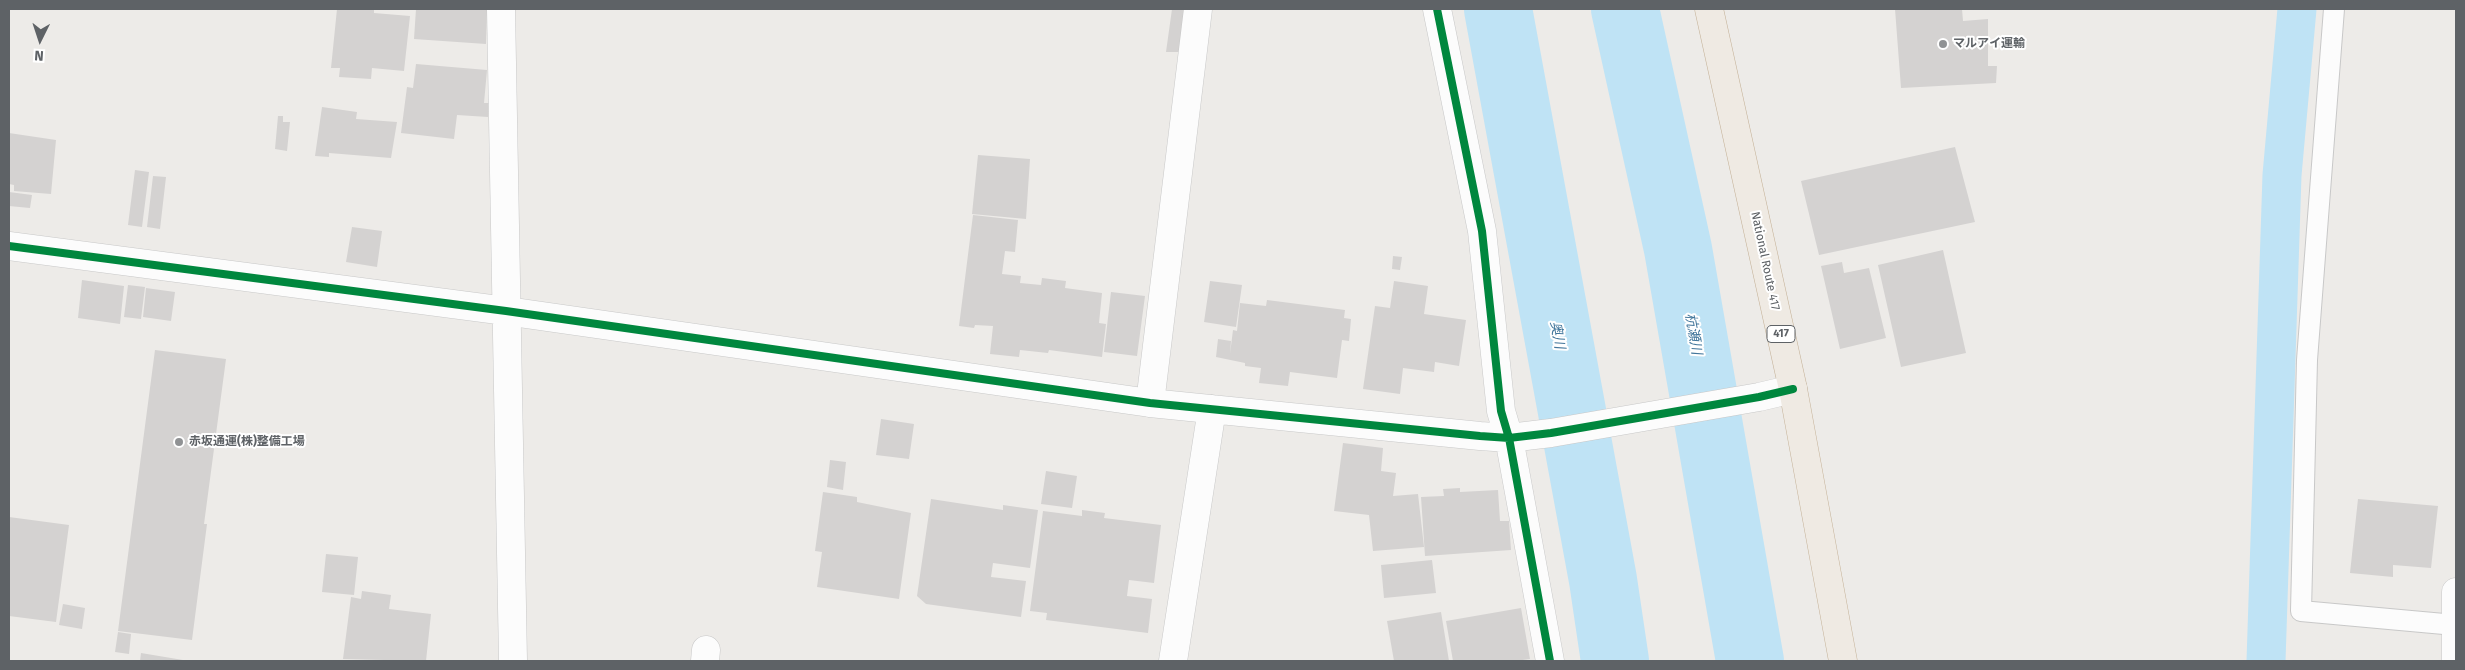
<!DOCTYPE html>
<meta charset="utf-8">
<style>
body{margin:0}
#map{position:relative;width:2465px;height:670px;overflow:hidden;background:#edebe8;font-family:"Fira Sans",sans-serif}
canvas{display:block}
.frame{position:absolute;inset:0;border:10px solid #5e6266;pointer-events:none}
.north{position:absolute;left:15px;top:15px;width:50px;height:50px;-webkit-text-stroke:4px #fff;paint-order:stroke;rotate:184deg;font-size:14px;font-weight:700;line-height:20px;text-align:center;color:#5e6266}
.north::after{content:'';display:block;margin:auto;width:18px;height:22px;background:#5e6266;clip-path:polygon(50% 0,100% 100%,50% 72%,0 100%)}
</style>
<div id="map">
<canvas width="2465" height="670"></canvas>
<div class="frame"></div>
<div class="north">N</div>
</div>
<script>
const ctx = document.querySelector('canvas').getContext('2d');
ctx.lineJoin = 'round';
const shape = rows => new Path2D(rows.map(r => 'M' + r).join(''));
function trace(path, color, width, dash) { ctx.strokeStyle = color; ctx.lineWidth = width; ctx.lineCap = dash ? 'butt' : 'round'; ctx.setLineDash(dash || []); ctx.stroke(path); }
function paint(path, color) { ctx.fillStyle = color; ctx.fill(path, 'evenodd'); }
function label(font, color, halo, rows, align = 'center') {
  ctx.font = font + ' "Fira Sans","Noto Sans JP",sans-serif'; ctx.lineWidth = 4; ctx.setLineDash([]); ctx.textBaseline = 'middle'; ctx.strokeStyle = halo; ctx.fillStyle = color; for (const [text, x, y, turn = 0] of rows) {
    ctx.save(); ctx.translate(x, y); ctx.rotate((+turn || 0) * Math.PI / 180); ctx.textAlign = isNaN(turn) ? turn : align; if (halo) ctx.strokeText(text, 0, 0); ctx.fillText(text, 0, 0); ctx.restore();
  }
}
trace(shape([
 [2266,661,2282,175,2297,9]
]), '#bfe3f5', 39);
trace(shape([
 [1498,9,1603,580,1615,661],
 [1625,9,1678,249,1750,661]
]), '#bfe3f5', 68);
paint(shape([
 [337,9,374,9,374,13,410,16,404,71,372,68,371,79,339,77,340,68,331,68],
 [416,9,487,9,486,44,414,39],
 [1172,9,1185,9,1181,52,1166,52],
 [1895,9,1962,9,1963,21,1988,19,1988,66,1997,66,1996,83,1901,88],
 [416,64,487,70,484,103,489,103,488,117,457,115,454,139,401,133,407,87,413,88],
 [322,107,357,112,356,119,397,122,391,158,329,153,329,157,315,156],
 [278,116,283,116,283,122,290,122,287,151,275,149],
 [9,133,56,140,51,194,14,191,14,185,9,184],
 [1955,147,1975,222,1819,255,1801,181],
 [978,155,1030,159,1026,219,972,214],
 [135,170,149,172,142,227,128,225],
 [153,176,166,177,160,229,147,227],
 [9,192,32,195,30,208,9,206],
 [973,215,1018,220,1015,252,1005,251,1002,274,1021,276,1020,283,1041,285,1042,278,1066,281,1065,288,1102,293,1099,323,1106,324,1102,357,1049,350,1048,353,1020,350,1019,357,990,354,993,326,975,325,974,328,959,326],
 [352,227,382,231,377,267,346,262],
 [1943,250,1966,353,1901,367,1878,265],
 [1393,256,1402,257,1400,270,1392,269],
 [1842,262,1844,273,1869,268,1886,338,1840,349,1821,266],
 [82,280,124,286,120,324,78,318],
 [1210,281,1242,285,1236,327,1204,322],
 [1394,281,1428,286,1424,314,1466,320,1459,366,1435,362,1434,372,1403,368,1400,394,1363,389,1375,306,1390,308],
 [128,285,145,287,141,319,124,317],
 [146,288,175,292,171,321,143,317],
 [1111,292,1145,296,1137,356,1104,352],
 [1267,300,1345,310,1344,318,1351,319,1349,341,1342,340,1337,378,1290,372,1288,386,1259,383,1261,368,1245,366,1245,363,1216,357,1218,339,1231,341,1230,354,1233,330,1237,331,1240,303,1266,306],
 [155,350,226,359,204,524,207,524,192,640,118,631],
 [881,419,914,424,909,459,876,455],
 [1343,443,1383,448,1381,471,1396,473,1393,496,1418,494,1424,547,1373,551,1369,515,1334,511],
 [830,460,846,462,843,490,827,487],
 [1046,471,1077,476,1072,508,1041,504],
 [1460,488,1460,492,1498,490,1500,521,1509,521,1511,550,1425,556,1421,497,1444,496,1443,489],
 [823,492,857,497,857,502,911,513,899,599,817,587,822,552,815,551],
 [931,499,1003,510,1003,505,1038,510,1030,568,993,563,991,577,1026,581,1021,617,926,604,917,596],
 [2358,499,2438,506,2431,568,2393,565,2393,577,2350,573],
 [1082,510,1105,513,1104,518,1161,525,1154,583,1129,580,1127,596,1152,599,1148,633,1046,620,1047,613,1030,611,1043,511,1082,516],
 [9,517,69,525,56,622,9,616],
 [326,554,358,557,354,595,322,592],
 [1432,560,1436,593,1384,598,1381,565],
 [362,591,391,595,389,609,431,614,426,661,343,659,351,597,361,599],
 [63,604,85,608,82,629,59,625],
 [1521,608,1530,659,1515,661,1453,661,1446,621],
 [1441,612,1449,661,1394,661,1387,621],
 [118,632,131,634,129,654,115,652],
 [141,653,183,660,183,661,140,661]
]), '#d4d2d1');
const lane = shape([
 [2334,9,2307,360,2301,611,2455,625]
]);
const street = shape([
 [501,9,513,661],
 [1437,9,1482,231,1501,411,1509,438,1550,661],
 [9,246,506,311,1150,403,1480,436,1509,438,1551,433,1759,397,1793,389],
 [1150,403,1198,9],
 [705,661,706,650],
 [1173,661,1212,409],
 [2456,661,2456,592]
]);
const highway = shape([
 [1709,9,1793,389,1843,661]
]);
trace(lane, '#c8c8c8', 22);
trace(street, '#c8c8c8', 29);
trace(highway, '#c4b197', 29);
trace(lane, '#fcfcfc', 20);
trace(street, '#fcfcfc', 28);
trace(highway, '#efeae3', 28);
trace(shape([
 [1437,9,1482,231,1501,411,1509,438,1550,661],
 [9,246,506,311,1150,403,1480,436,1509,438,1551,433,1759,397,1793,389]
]), '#00873e', 8);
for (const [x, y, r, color] of [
 [1943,44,5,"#909294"],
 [179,442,5,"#909294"]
]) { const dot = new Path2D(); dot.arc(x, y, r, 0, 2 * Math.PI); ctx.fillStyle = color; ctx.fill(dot); trace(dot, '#fff', 2); }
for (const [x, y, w] of [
 [1781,334,28]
]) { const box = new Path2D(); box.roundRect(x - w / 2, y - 8.5, w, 17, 4); ctx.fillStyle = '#fff'; ctx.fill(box); trace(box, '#5e6266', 1); }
label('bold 11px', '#5e6266', null, [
 ["417",1781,334]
]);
label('bold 12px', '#5e6266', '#fff', [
 ["マルアイ運輸",1953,44],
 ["赤坂通運(株)整備工場",189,442]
], 'left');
label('12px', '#5e6266', '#fff', [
 ["National Route 417",1765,261,78]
]);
label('italic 14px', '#42769b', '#fff', [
 ["杭瀬川",1693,334,80],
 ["奥川",1557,335,80]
]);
</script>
